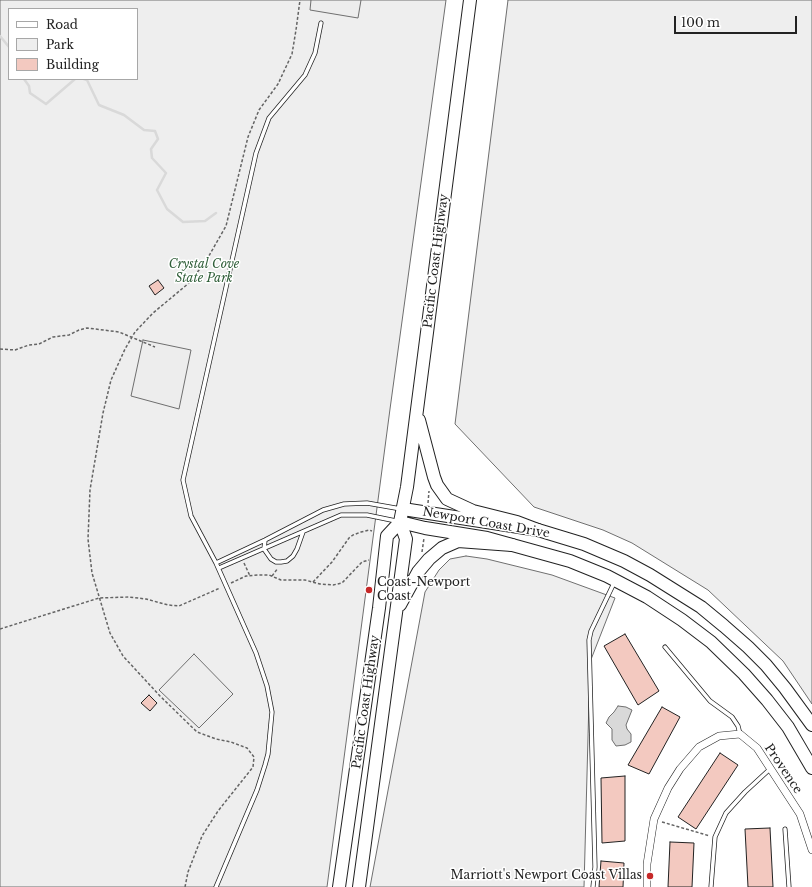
<!DOCTYPE html>
<style>
body{margin:0}
#map{position:relative;width:812px;height:887px;overflow:hidden;background:#fff;font-family:"Libre Baskerville",serif}
canvas{display:block}
.legend{position:absolute;left:8px;top:8px;width:130px;height:72px;box-sizing:border-box;background:#fff;border:1px solid #a7a7a7;margin:0;padding:5px 7px;list-style:none;font-size:12px;color:#222}
.legend li{display:flex;align-items:center;gap:8px;height:20px}
.legend b{width:20px;border:1px solid #a7a7a7}
.scale{position:absolute;left:674px;top:16px;width:123px;height:18px;box-sizing:border-box;border:2px solid #222;border-top:0;padding-left:5px;font-size:12px;line-height:14px;white-space:nowrap;color:#222;-webkit-text-stroke:3px #fff;paint-order:stroke}
</style>
<div id="map">
<canvas width="812" height="887"></canvas>
<ul class="legend">
<li><b style="height:5px;background:#fff"></b>Road</li>
<li><b style="height:11px;background:#eee"></b>Park</li>
<li><b style="height:11px;background:#f3c9c0"></b>Building</li>
</ul>
<div class="scale">100 m</div>
</div>
<script>
const ctx = document.querySelector('canvas').getContext('2d');
ctx.lineJoin = 'round';
function paint(path, color) { ctx.fillStyle = color; ctx.fill(path, 'evenodd'); }
const shape = rows => new Path2D(rows.map(r => 'M' + r).join(''));
function trace(path, color, width, dash) { ctx.strokeStyle = color; ctx.lineWidth = width; ctx.lineCap = dash ? 'butt' : 'round'; ctx.setLineDash(dash || []); ctx.stroke(path); }
function label(font, color, halo, rows, align = 'center') {
  ctx.font = font + ' "Libre Baskerville",serif'; ctx.lineWidth = 3; ctx.setLineDash([]); ctx.textBaseline = 'middle'; ctx.strokeStyle = halo; ctx.fillStyle = color; for (const [text, x, y, turn = 0] of rows) {
    ctx.save(); ctx.translate(x, y); ctx.rotate((+turn || 0) * Math.PI / 180); ctx.textAlign = isNaN(turn) ? turn : align; if (halo) ctx.strokeText(text, 0, 0); ctx.fillText(text, 0, 0); ctx.restore();
  }
}
const green = shape([
 [0,0,446,0,390,409,327,887,0,887,0,0],
 [9,9,137,9,137,79,9,79,9,9],
 [508,0,812,0,812,704,783,661,708,590,632,543,603,530,534,507,455,424,508,0],
 [466,556,487,559,552,575,615,598,590,662,584,887,370,887,425,592,439,570,450,559,466,556]
]);
paint(green, '#eee');
trace(green, '#6f6f6f', 1);
const parking = shape([
 [311,0,361,0,358,18,310,10,311,0],
 [143,340,191,350,179,409,131,396,143,340],
 [194,654,233,694,199,728,159,690,194,654]
]);
paint(parking, '#ededed');
trace(parking, '#6f6f6f', 1);
const water = shape([
 [618,706,626,707,632,710,626,725,627,729,631,734,631,742,625,745,616,746,612,740,612,729,606,723,609,717,614,712,618,706]
]);
paint(water, '#d9d9d9');
trace(water, '#6f6f6f', 1);
trace(shape([
 [0,36,9,47],
 [24,79,29,86,30,93,46,104,75,79],
 [84,79,87,80,99,105,124,115,144,130,155,131,158,139,151,149,152,158,166,173,157,190,167,209,183,222,205,221,216,213]
]), '#d9d9d9', 2.5);
const building = shape([
 [158,280,164,288,155,295,149,286,158,280],
 [625,634,659,691,638,705,604,646,625,634],
 [149,695,157,703,150,711,141,703,149,695],
 [662,707,680,717,649,774,628,765,662,707],
 [720,753,738,765,696,829,678,817,720,753],
 [625,776,625,841,602,843,601,778,625,776],
 [770,828,773,887,748,887,745,829,770,828],
 [670,842,694,843,692,887,668,887,670,842],
 [601,861,624,863,623,887,599,887,601,861]
]);
paint(building, '#f3c9c0');
trace(building, '#222', 1);
const service = shape([
 [265,540,264,549,271,559,276,562,281,562,287,561,293,556,297,549,303,532],
 [216,563,265,540,323,510,344,504,367,503,401,509],
 [219,568,341,515,367,515,396,521],
 [665,647,710,701,732,717,738,726,740,734],
 [785,829,789,887],
 [216,887,257,790,265,765,268,754,272,712,267,686,256,653,216,563,191,516,183,480,256,153,269,118,305,75,315,53,321,23],
 [593,887,595,867,589,640,591,631,614,583],
 [711,887,715,837,726,813,745,792,770,769]
]);
const minor = shape([
 [647,887,647,864,654,819,668,788,680,769,699,747,719,736,740,734,757,748,800,814,812,850]
]);
const primary = shape([
 [403,509,538,530,584,544,624,561,650,575,701,607,724,626,748,647,766,665,785,688,812,725],
 [400,522,425,528,487,538,570,561,607,576,647,597,682,620,711,642,744,674,767,700,788,727,812,768]
]);
const trunk = shape([
 [419,420,434,477,437,485,447,499,473,511,517,522,538,530],
 [400,605,418,572,429,559,442,548,458,541,512,545],
 [339,887,379,608,387,536,400,522,407,487,470,0],
 [359,887,406,539,400,522]
]);
trace(service, '#222', 5);
trace(minor, '#222', 8);
trace(primary, '#222', 14);
trace(trunk, '#222', 14);
trace(shape([
 [0,349,15,350,29,345,39,344,53,337,69,335,79,330,87,328,119,332,155,347],
 [428,503,429,491],
 [422,552,424,538],
 [244,563,250,576],
 [272,576,278,568],
 [313,582,332,562,349,538,353,535,361,532,369,530,372,531],
 [231,583,246,576,258,575,269,575,281,580,305,580,320,584,333,585,342,583,362,562,369,560],
 [0,629,99,598,129,597,146,599,168,605,179,606,220,588],
 [662,822,710,836],
 [185,887,188,872,202,836,218,811,253,767,254,757,247,748,231,742,216,739,197,732,160,696,123,656,110,633,92,573,88,539,90,490,103,413,111,380,125,349,135,332,153,313,189,283,206,261,226,226,248,137,259,110,278,84,292,54,296,30,300,0]
]), '#646464', 1.5, [3, 2]);
trace(service, '#fff', 3.5);
trace(minor, '#fff', 7);
trace(primary, '#fff', 12);
trace(trunk, '#fff', 12);
for (const [x, y, r, color] of [
 [369,590,4,"#c62828"],
 [650,876,4,"#c62828"]
]) { const dot = new Path2D(); dot.arc(x, y, r, 0, 2 * Math.PI); ctx.fillStyle = color; ctx.fill(dot); trace(dot, '#fff', 1.5); }
label('12px', '#222', '#fff', [
 ["Pacific Coast Highway",436,261,-83],
 ["Newport Coast Drive",486,523,10],
 ["Pacific Coast Highway",366,702,-82],
 ["Provence",783,769,56]
]);
label('italic 12px', '#2f5e38', '#fff', [
 ["Crystal Cove",204,265],
 ["State Park",204,279]
]);
label('12px', '#222', '#fff', [
 ["Coast-Newport",377,583],
 ["Coast",377,597],
 ["Marriott's Newport Coast Villas",642,876,"right"]
], 'left');
</script>
